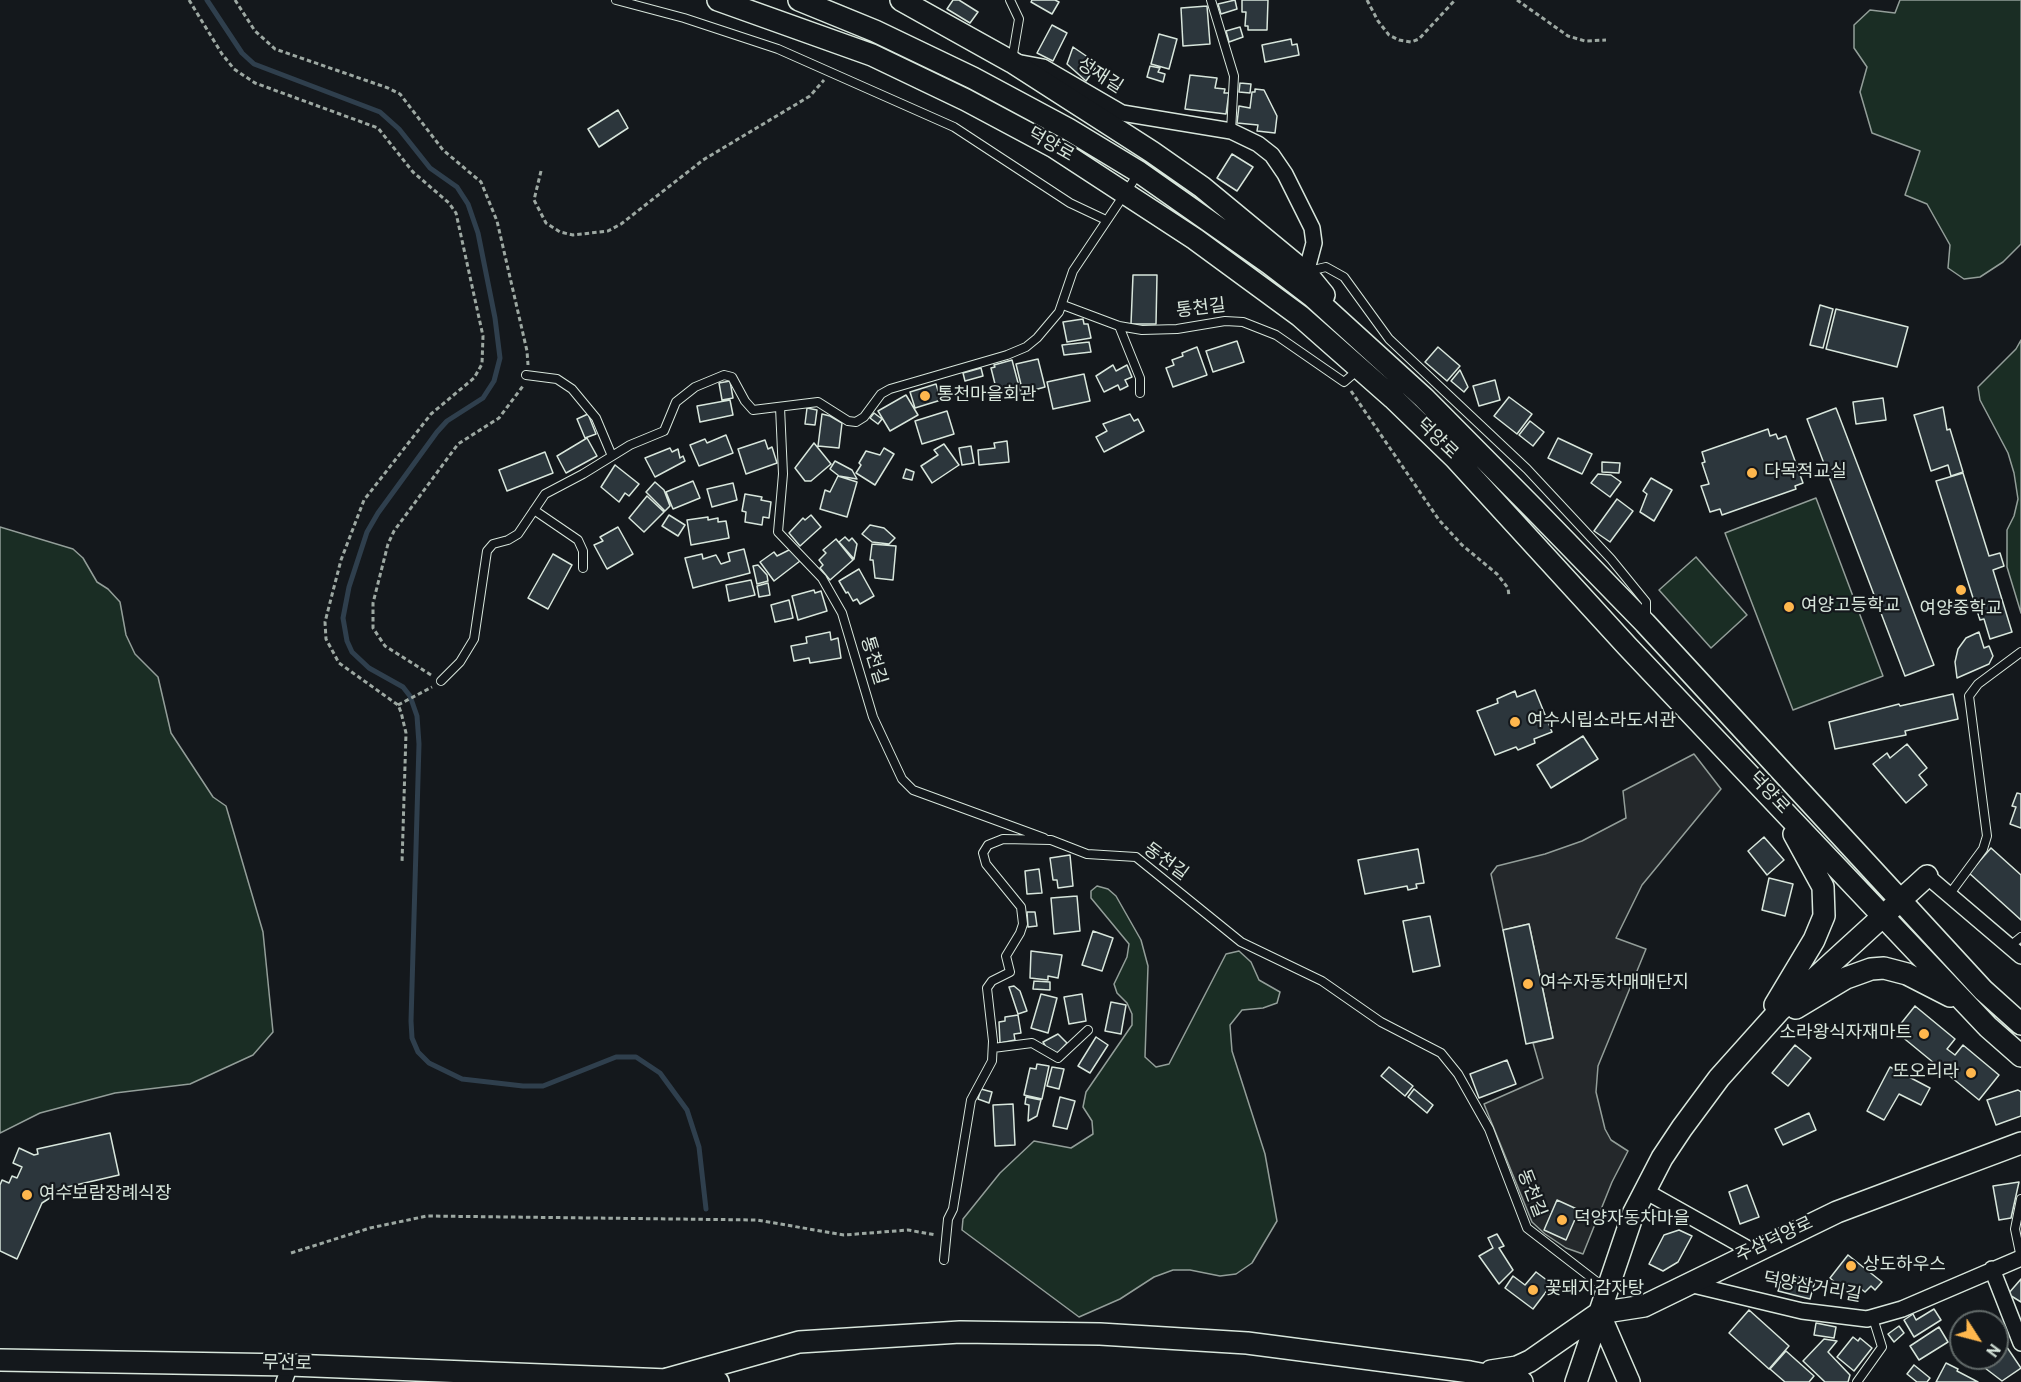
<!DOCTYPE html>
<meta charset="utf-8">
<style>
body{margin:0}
#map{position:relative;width:2021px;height:1382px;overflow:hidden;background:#14181c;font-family:Overpass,sans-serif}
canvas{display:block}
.north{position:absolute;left:1949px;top:1310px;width:60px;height:60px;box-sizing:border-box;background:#14181c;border:2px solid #626a69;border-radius:50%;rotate:126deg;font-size:16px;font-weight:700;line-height:24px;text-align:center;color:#d8e6dc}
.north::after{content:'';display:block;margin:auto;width:21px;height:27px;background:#ffb74d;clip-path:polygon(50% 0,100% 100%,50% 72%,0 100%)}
</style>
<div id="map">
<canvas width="2021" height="1382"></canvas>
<div class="north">N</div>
</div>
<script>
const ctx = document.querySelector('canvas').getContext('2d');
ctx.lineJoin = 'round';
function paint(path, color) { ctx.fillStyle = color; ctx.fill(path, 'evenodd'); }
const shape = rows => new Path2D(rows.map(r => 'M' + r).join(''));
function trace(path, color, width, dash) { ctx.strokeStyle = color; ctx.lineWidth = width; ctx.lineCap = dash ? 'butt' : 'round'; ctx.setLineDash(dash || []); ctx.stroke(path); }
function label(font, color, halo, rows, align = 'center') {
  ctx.font = font + ' Overpass,"Noto Sans KR",sans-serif'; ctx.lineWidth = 4.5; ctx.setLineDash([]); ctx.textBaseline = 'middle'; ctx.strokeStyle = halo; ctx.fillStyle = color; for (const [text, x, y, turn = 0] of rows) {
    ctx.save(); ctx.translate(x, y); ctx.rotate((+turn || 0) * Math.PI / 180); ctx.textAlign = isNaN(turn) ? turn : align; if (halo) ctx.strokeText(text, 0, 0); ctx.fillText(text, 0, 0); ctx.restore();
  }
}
const green = shape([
 [1900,0,2021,0,2021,244,2003,262,1980,277,1964,279,1948,268,1950,245,1927,204,1905,195,1920,151,1872,133,1860,92,1867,67,1854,48,1854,25,1870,10,1895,13,1900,0],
 [2021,340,2021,613,2007,567,2007,530,2014,516,2018,499,2014,473,2008,453,1980,400,1978,387,2016,349,2021,340],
 [1816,498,1883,676,1793,710,1725,533,1816,498],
 [0,527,73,549,83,558,97,582,108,589,120,602,126,635,135,654,158,677,171,733,213,797,226,806,263,932,273,1032,253,1055,190,1084,115,1093,40,1113,0,1133,0,527],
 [1696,557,1747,615,1711,648,1659,590,1696,557],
 [1097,886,1108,889,1116,896,1141,940,1148,966,1145,1057,1156,1067,1169,1064,1226,954,1239,951,1251,962,1259,980,1280,992,1277,1003,1263,1008,1242,1010,1230,1025,1232,1051,1265,1154,1277,1221,1252,1263,1236,1274,1220,1276,1190,1270,1173,1270,1154,1277,1120,1299,1079,1317,962,1230,963,1219,1000,1173,1034,1141,1071,1148,1093,1134,1092,1121,1083,1107,1086,1092,1132,1025,1132,1014,1127,1003,1117,993,1114,984,1127,957,1129,944,1091,898,1091,891,1097,886]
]);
paint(green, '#1a2d24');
trace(green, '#939e99', 1.5);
const parking = shape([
 [1694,754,1721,789,1642,885,1616,938,1646,949,1598,1066,1596,1092,1605,1129,1611,1140,1628,1151,1612,1182,1583,1254,1566,1248,1545,1234,1532,1222,1484,1104,1543,1078,1533,1043,1553,1038,1529,924,1503,930,1491,874,1497,866,1545,854,1582,841,1626,818,1623,791,1694,754]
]);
paint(parking, '#24282b');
trace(parking, '#939e99', 1.5);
trace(shape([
 [207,0,242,53,254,64,380,112,399,129,430,168,457,187,468,204,478,233,495,318,500,358,494,381,483,398,447,421,437,432,378,513,367,532,349,587,343,618,347,641,352,652,369,668,403,687,410,696,417,716,419,744,411,1021,412,1038,418,1052,429,1063,462,1079,523,1086,543,1086,616,1057,636,1057,660,1073,687,1110,699,1147,706,1209]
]), '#2f3f4d', 5);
const building = shape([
 [953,0,959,0,978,12,970,23,947,9,953,0],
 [1032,0,1055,0,1059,2,1052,14,1031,2,1032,0],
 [1235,0,1237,9,1221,14,1218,4,1235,0],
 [1242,0,1268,0,1267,30,1248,30,1248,26,1245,26,1246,12,1242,12,1242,0],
 [1207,6,1210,44,1183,46,1181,8,1207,6],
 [1052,25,1067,33,1053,61,1037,53,1052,25],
 [1240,27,1243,37,1229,42,1226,31,1240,27],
 [1159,34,1177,39,1169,69,1151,64,1159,34],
 [1291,39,1292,45,1297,44,1299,55,1265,62,1262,45,1291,39],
 [1073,47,1098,64,1086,81,1067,64,1073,47],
 [1150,66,1160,68,1158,72,1165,74,1163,82,1147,77,1150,66],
 [1190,75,1217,78,1215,88,1225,89,1224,93,1229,93,1226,114,1185,109,1190,75],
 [1240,83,1251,84,1250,93,1239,92,1240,83],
 [1255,89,1264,90,1277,116,1275,133,1257,131,1258,125,1237,123,1239,106,1250,108,1252,92,1255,92,1255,89],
 [618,110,628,128,599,147,588,129,618,110],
 [1232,154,1253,167,1237,191,1217,178,1232,154],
 [1133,275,1157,275,1156,324,1131,324,1133,275],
 [1820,305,1833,309,1823,348,1810,345,1820,305],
 [1836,309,1908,327,1897,367,1826,349,1836,309],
 [1083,319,1084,324,1088,324,1091,338,1067,342,1063,322,1083,319],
 [1237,341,1244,362,1213,372,1206,351,1237,341],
 [1089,342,1091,352,1064,355,1062,345,1089,342],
 [1197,347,1207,375,1173,387,1166,368,1174,365,1172,360,1183,356,1182,353,1197,347],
 [1438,347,1460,366,1447,381,1425,362,1438,347],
 [1038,359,1045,387,1023,393,1016,364,1038,359],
 [1012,360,1021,394,995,401,991,386,995,384,991,368,995,367,994,365,1012,360],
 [1113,365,1116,371,1127,365,1132,377,1125,380,1128,386,1120,390,1118,385,1104,392,1096,376,1113,365],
 [981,368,983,376,965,381,963,373,981,368],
 [1460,370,1468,387,1464,392,1451,381,1460,370],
 [1084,374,1090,401,1053,409,1047,382,1084,374],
 [1495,380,1500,400,1479,406,1473,386,1495,380],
 [730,381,733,398,722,400,719,383,730,381],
 [936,384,941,400,915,408,910,392,936,384],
 [906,395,918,415,890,431,878,411,906,395],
 [1509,397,1532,414,1517,434,1494,416,1509,397],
 [1883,398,1886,420,1856,424,1853,402,1883,398],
 [730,400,733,415,700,422,697,406,730,400],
 [1943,407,1947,430,1950,429,1963,472,1951,476,1948,465,1931,471,1914,415,1943,407],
 [807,408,817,410,815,425,805,424,807,408],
 [1836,408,1934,665,1905,676,1807,419,1836,408],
 [947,411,954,434,922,444,915,421,947,411],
 [874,413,882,419,878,424,870,418,874,413],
 [588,414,596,434,585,438,577,419,588,414],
 [822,414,830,416,842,423,839,448,818,446,822,414],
 [1130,414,1134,421,1138,419,1144,431,1104,452,1096,437,1107,431,1103,424,1130,414],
 [1530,421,1544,432,1533,446,1519,435,1530,421],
 [1768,429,1770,436,1776,434,1778,439,1786,436,1803,483,1795,486,1796,489,1722,515,1720,509,1710,512,1701,486,1709,484,1702,463,1705,462,1702,452,1768,429],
 [726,435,733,453,699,466,690,445,705,439,707,443,726,435],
 [587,438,597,456,566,473,557,456,587,438],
 [1558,438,1592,454,1582,474,1548,458,1558,438],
 [765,440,768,449,772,447,777,463,746,474,738,449,765,440],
 [1007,441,1009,462,979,465,978,450,995,448,994,443,1007,441],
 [814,443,831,464,811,481,805,481,795,468,814,443],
 [944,444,959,465,932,483,921,466,938,455,934,450,944,444],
 [971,446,974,463,962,465,959,448,971,446],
 [670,448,672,452,678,449,680,458,683,456,685,461,655,477,645,458,670,448],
 [884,448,894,454,875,485,856,473,861,465,859,463,866,451,880,455,884,448],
 [545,452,553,473,507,491,499,470,545,452],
 [835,461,852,470,857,479,839,476,830,469,835,461],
 [1602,462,1620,463,1619,473,1602,472,1602,462],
 [615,465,639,484,629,496,625,493,619,502,601,487,615,465],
 [906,469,914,472,912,480,903,478,906,469],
 [1963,473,1989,556,2000,553,2004,566,1993,570,2012,632,1990,639,1984,619,1980,620,1936,481,1963,473],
 [1598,474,1611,475,1621,482,1610,497,1591,483,1598,474],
 [838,476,857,482,847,517,820,509,825,490,830,492,838,476],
 [1651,478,1672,490,1654,521,1640,512,1647,494,1643,491,1651,478],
 [693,481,700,498,673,509,666,492,693,481],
 [655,482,664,490,670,506,665,511,646,492,655,482],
 [733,483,737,500,712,507,707,489,733,483],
 [745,494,762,497,761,500,771,502,769,518,763,517,762,525,745,522,746,512,742,511,745,494],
 [647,496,664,512,644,532,629,518,647,496],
 [1617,499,1633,511,1610,542,1594,531,1617,499],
 [669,515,685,525,678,536,662,526,669,515],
 [811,515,821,527,800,546,789,533,803,518,805,520,811,515],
 [708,517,708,520,718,518,718,522,726,521,729,538,691,545,687,520,708,517],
 [870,525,884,528,895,538,889,544,872,542,862,534,870,525],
 [618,527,633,554,607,569,594,545,603,541,600,537,618,527],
 [845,537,849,541,852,538,857,544,854,559,839,542,845,537],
 [836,539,853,560,830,580,820,568,823,565,819,560,826,553,823,550,836,539],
 [872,544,896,546,893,580,875,578,873,560,870,560,872,544],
 [744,549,750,573,693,588,685,558,702,554,703,559,716,555,721,564,730,561,728,553,744,549],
 [791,549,800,561,774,581,760,562,774,552,777,556,791,549],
 [553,554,572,565,548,609,528,598,553,554],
 [758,565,767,575,768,581,757,584,753,566,758,565],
 [859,569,874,596,860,604,857,599,853,601,848,592,846,593,839,581,859,569],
 [751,580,755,595,729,601,726,585,751,580],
 [768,583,770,595,759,597,757,586,768,583],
 [814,590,815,593,821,591,827,611,798,620,792,596,814,590],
 [789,600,793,618,775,622,771,605,789,600],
 [830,632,831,640,838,638,841,658,810,663,809,658,794,661,791,646,807,643,806,637,830,632],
 [1979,632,1984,648,1989,646,1993,656,1989,664,1957,678,1955,662,1958,649,1966,638,1979,632],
 [1535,690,1552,732,1534,739,1535,743,1518,750,1516,747,1495,755,1477,711,1498,703,1497,699,1515,691,1517,697,1535,690],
 [1953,694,1958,719,1905,731,1906,735,1835,749,1829,722,1899,704,1900,706,1953,694],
 [1583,736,1598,759,1551,788,1537,765,1583,736],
 [1907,744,1927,768,1919,775,1927,785,1906,803,1873,764,1887,753,1890,758,1907,744],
 [2017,793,2021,794,2021,828,2010,824,2016,807,2012,806,2017,793],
 [1764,837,1784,860,1767,875,1748,851,1764,837],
 [1991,848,2021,875,2021,920,1969,873,1991,848],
 [1418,849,1424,883,1416,884,1417,888,1408,890,1407,886,1365,894,1358,860,1418,849],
 [1070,855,1073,886,1058,888,1057,880,1053,880,1050,858,1070,855],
 [1039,869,1042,893,1027,894,1025,871,1039,869],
 [1769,878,1793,884,1785,916,1762,910,1769,878],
 [1077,896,1080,931,1054,934,1051,898,1077,896],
 [1027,912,1035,912,1037,926,1028,927,1027,912],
 [1430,916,1440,966,1413,972,1403,921,1430,916],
 [1529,924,1553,1038,1526,1044,1503,930,1529,924],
 [1093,931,1113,938,1102,971,1082,965,1093,931],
 [1031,951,1062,955,1058,978,1048,976,1048,980,1030,978,1031,951],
 [1034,981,1050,982,1050,990,1033,989,1034,981],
 [1014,986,1020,991,1027,1011,1018,1014,1009,987,1014,986],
 [1041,994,1057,998,1048,1033,1031,1028,1041,994],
 [1082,994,1086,1021,1069,1024,1064,997,1082,994],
 [1111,1002,1126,1005,1121,1034,1105,1031,1111,1002],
 [1915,1006,1955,1039,1947,1049,1955,1055,1963,1045,1999,1075,1979,1100,1895,1031,1915,1006],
 [1018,1015,1021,1033,1014,1034,1015,1040,1000,1043,999,1022,1005,1021,1005,1017,1018,1015],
 [1058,1034,1067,1043,1056,1055,1050,1054,1043,1042,1058,1034],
 [1096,1037,1108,1045,1090,1073,1078,1066,1096,1037],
 [1795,1045,1811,1058,1788,1086,1772,1073,1795,1045],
 [1507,1060,1516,1084,1479,1098,1470,1074,1507,1060],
 [1037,1064,1049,1066,1042,1099,1024,1095,1030,1068,1036,1069,1037,1064],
 [1052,1067,1064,1069,1059,1089,1047,1086,1052,1067],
 [1389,1067,1413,1086,1405,1096,1381,1076,1389,1067],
 [1890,1067,1930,1088,1921,1105,1899,1094,1884,1120,1867,1111,1890,1067],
 [981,1089,992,1092,989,1103,978,1099,981,1089],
 [1414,1089,1433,1105,1427,1113,1408,1097,1414,1089],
 [2018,1090,2021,1092,2021,1116,1996,1125,1987,1100,2018,1090],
 [1026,1097,1041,1100,1037,1116,1028,1121,1029,1105,1025,1104,1026,1097],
 [1060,1097,1075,1101,1067,1129,1053,1126,1060,1097],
 [1013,1104,1015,1145,995,1146,993,1105,1013,1104],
 [1809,1113,1816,1130,1783,1145,1775,1129,1809,1113],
 [110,1133,119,1175,67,1187,42,1203,17,1259,0,1251,0,1185,2,1180,9,1183,12,1176,17,1178,22,1167,13,1163,19,1148,34,1155,38,1154,37,1149,110,1133],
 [2019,1182,2011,1218,1999,1220,1993,1186,2019,1182],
 [1747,1185,1759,1217,1740,1224,1729,1192,1747,1185],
 [1557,1200,1579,1210,1566,1240,1544,1230,1557,1200],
 [1679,1230,1692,1236,1678,1262,1663,1271,1649,1264,1664,1235,1679,1230],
 [1497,1234,1504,1246,1499,1248,1513,1270,1499,1284,1479,1256,1493,1248,1488,1238,1497,1234],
 [1848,1255,1882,1282,1875,1290,1871,1286,1865,1292,1860,1288,1852,1297,1830,1278,1848,1255],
 [1536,1272,1552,1284,1533,1309,1505,1288,1513,1276,1525,1285,1536,1272],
 [1783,1273,1815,1281,1810,1299,1778,1291,1783,1273],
 [2021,1279,2021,1302,2008,1294,2021,1279],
 [1934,1309,1941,1320,1914,1337,1904,1320,1913,1314,1916,1320,1934,1309],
 [1749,1310,1789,1346,1769,1369,1729,1333,1749,1310],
 [1816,1323,1836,1327,1834,1338,1814,1335,1816,1323],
 [1899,1326,1904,1333,1894,1342,1888,1334,1899,1326],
 [1939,1327,1948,1342,1919,1360,1910,1346,1939,1327],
 [1998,1334,2021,1368,2002,1381,1981,1365,1976,1358,1997,1358,1998,1334],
 [1853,1337,1858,1341,1860,1338,1872,1348,1854,1371,1837,1357,1853,1337],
 [1824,1339,1837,1341,1828,1352,1850,1375,1848,1382,1825,1382,1803,1361,1824,1339],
 [1786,1351,1814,1376,1809,1382,1785,1382,1770,1369,1786,1351],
 [1946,1363,1958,1369,1957,1371,1978,1382,1936,1382,1946,1363],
 [1914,1365,1930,1378,1927,1382,1917,1382,1907,1374,1914,1365]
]);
paint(building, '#2c363c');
trace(building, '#d8e6dc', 1.5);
const lane = shape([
 [616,0,684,18,778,49,954,127,1070,203,1106,220],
 [1010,0,1019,19,1012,60],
 [1211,0,1234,76,1231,131],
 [1309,271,1326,267,1344,277,1389,339,1527,469,1611,559,1646,602,1646,619],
 [1063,305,1119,326,1142,330,1177,329,1225,321,1243,322,1276,335,1344,382,1358,370],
 [1119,326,1140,378,1140,393],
 [526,375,557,379,572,389,596,418,612,456],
 [780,407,783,474,778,532,822,578,842,613,873,717,902,779,913,790,1044,838],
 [534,510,578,540,583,551,583,568],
 [441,681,460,662,474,639,487,551,493,544,508,540,518,534,545,494,583,474,630,445,664,431,676,402,695,387,724,375,732,377,745,401,753,410,818,402,848,421,856,422,864,417,881,394,890,389,1007,355,1026,347,1037,338,1059,312,1073,271,1138,174],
 [1949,895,1983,849,1987,836,1969,696,1978,684,2021,652],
 [2010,946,2021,937],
 [993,1048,1032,1043,1058,1058,1088,1030],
 [2021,1199,2015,1229,2021,1258],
 [944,1260,948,1219,953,1209,971,1100,992,1061,993,1041,987,988,992,981,1010,972,1006,956,1020,933,1023,924,1021,907,986,864,983,853,988,845,1003,839,1051,840,1087,854,1136,857,1241,942,1322,981,1381,1022,1441,1053,1458,1074,1489,1129,1527,1228,1606,1289],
 [1857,1382,1882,1347,1873,1318]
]);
const street = shape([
 [1016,62,1043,67,1122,113,1231,131,1258,144,1272,155,1285,174,1312,228,1314,243,1306,273],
 [1927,876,2021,956],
 [1645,1191,1752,1251],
 [1992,1269,2021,1343],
 [1689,1284,1802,1311,1867,1319,1902,1309,2021,1258],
 [284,1382,290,1365]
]);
const secondary = shape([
 [718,0,872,55,966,100,1054,147,1195,239,1300,316,1393,398,1455,458,1627,646,1988,1027,2021,1056],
 [799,0,875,31,973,78,1068,129,1139,172,1270,264,1313,297,1424,398,1535,510,1645,623,1983,990,2021,1024],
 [901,0,1012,62,1152,152,1202,187,1306,273,1324,295],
 [1775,1005,1814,940,1824,916,1823,887,1794,834],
 [1796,1008,1846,978,1871,969,1884,968,1907,974,1950,996],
 [1599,1313,1629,1382],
 [0,1360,290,1365,718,1382],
 [1491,1371,1517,1367,1530,1361,1599,1313,1644,1306,1837,1212,2021,1143],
 [667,1379,799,1342,960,1332,1100,1334,1247,1343,1470,1372,1522,1382],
 [1576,1382,1633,1214,1662,1158,1682,1128,1719,1078,1779,1011,1927,876]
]);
trace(lane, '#d8e6dc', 10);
trace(street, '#d8e6dc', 18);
trace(secondary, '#d8e6dc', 24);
trace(shape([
 [189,0,222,54,234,69,255,83,378,128,413,172,449,203,456,213,483,336,482,364,474,378,431,414,364,500,341,560,325,622,326,639,339,663,398,705,401,712,406,733,402,863],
 [235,0,255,31,275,49,388,88,400,94,443,150,481,182,497,221,527,351,528,365],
 [1367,0,1378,21,1389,35,1399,40,1411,42,1419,39,1455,0],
 [1517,0,1568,36,1585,41,1606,40],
 [541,171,534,200,546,223,560,232,573,235,608,231,621,224,703,160,810,96,824,80],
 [1351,391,1439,520,1462,545,1497,574,1508,588,1509,596],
 [431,675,385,646,373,628,373,603,388,544,394,531,458,444,499,418,523,386],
 [398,705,432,687],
 [291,1253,370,1228,427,1216,757,1220,844,1235,908,1230,936,1235]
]), '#9da8a2', 3, [4.5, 3]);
trace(lane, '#14181c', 8);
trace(street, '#14181c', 15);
trace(secondary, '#14181c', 21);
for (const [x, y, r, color] of [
 [925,396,6,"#ffb74d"],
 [1752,473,6,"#ffb74d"],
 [1961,590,6,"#ffb74d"],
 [1789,607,6,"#ffb74d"],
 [1515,722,6,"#ffb74d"],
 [1528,984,6,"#ffb74d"],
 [1924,1034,6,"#ffb74d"],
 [1971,1073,6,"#ffb74d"],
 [27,1195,6,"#ffb74d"],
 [1562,1220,6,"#ffb74d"],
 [1851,1266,6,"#ffb74d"],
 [1533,1290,6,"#ffb74d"]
]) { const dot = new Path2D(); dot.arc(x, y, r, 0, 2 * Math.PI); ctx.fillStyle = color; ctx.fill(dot); trace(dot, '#14181c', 2); }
label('18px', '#d8e6dc', '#14181c', [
 ["성재길",1099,77,32],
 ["덕양로",1050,146,30],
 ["통천길",1201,310,-7],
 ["덕양로",1436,440,44],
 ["통천길",872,661,73],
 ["덕양로",1768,794,47],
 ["동천길",1165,863,36],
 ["동천길",1530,1194,69],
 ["주삼덕양로",1775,1241,-25],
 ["덕양삼거리길",1812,1289,10],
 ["무선로",287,1365,2]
]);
label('18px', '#d8e6dc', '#14181c', [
 ["통천마을회관",937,396],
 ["다목적교실",1764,473],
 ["여양고등학교",1801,607],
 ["여양중학교",1961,610,"center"],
 ["여수시립소라도서관",1527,722],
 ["여수자동차매매단지",1540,984],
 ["소라왕식자재마트",1912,1034,"right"],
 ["또오리라",1959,1073,"right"],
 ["여수보람장례식장",39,1195],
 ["덕양자동차마을",1574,1220],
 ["상도하우스",1863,1266],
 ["꽃돼지감자탕",1545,1290]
], 'left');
</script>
